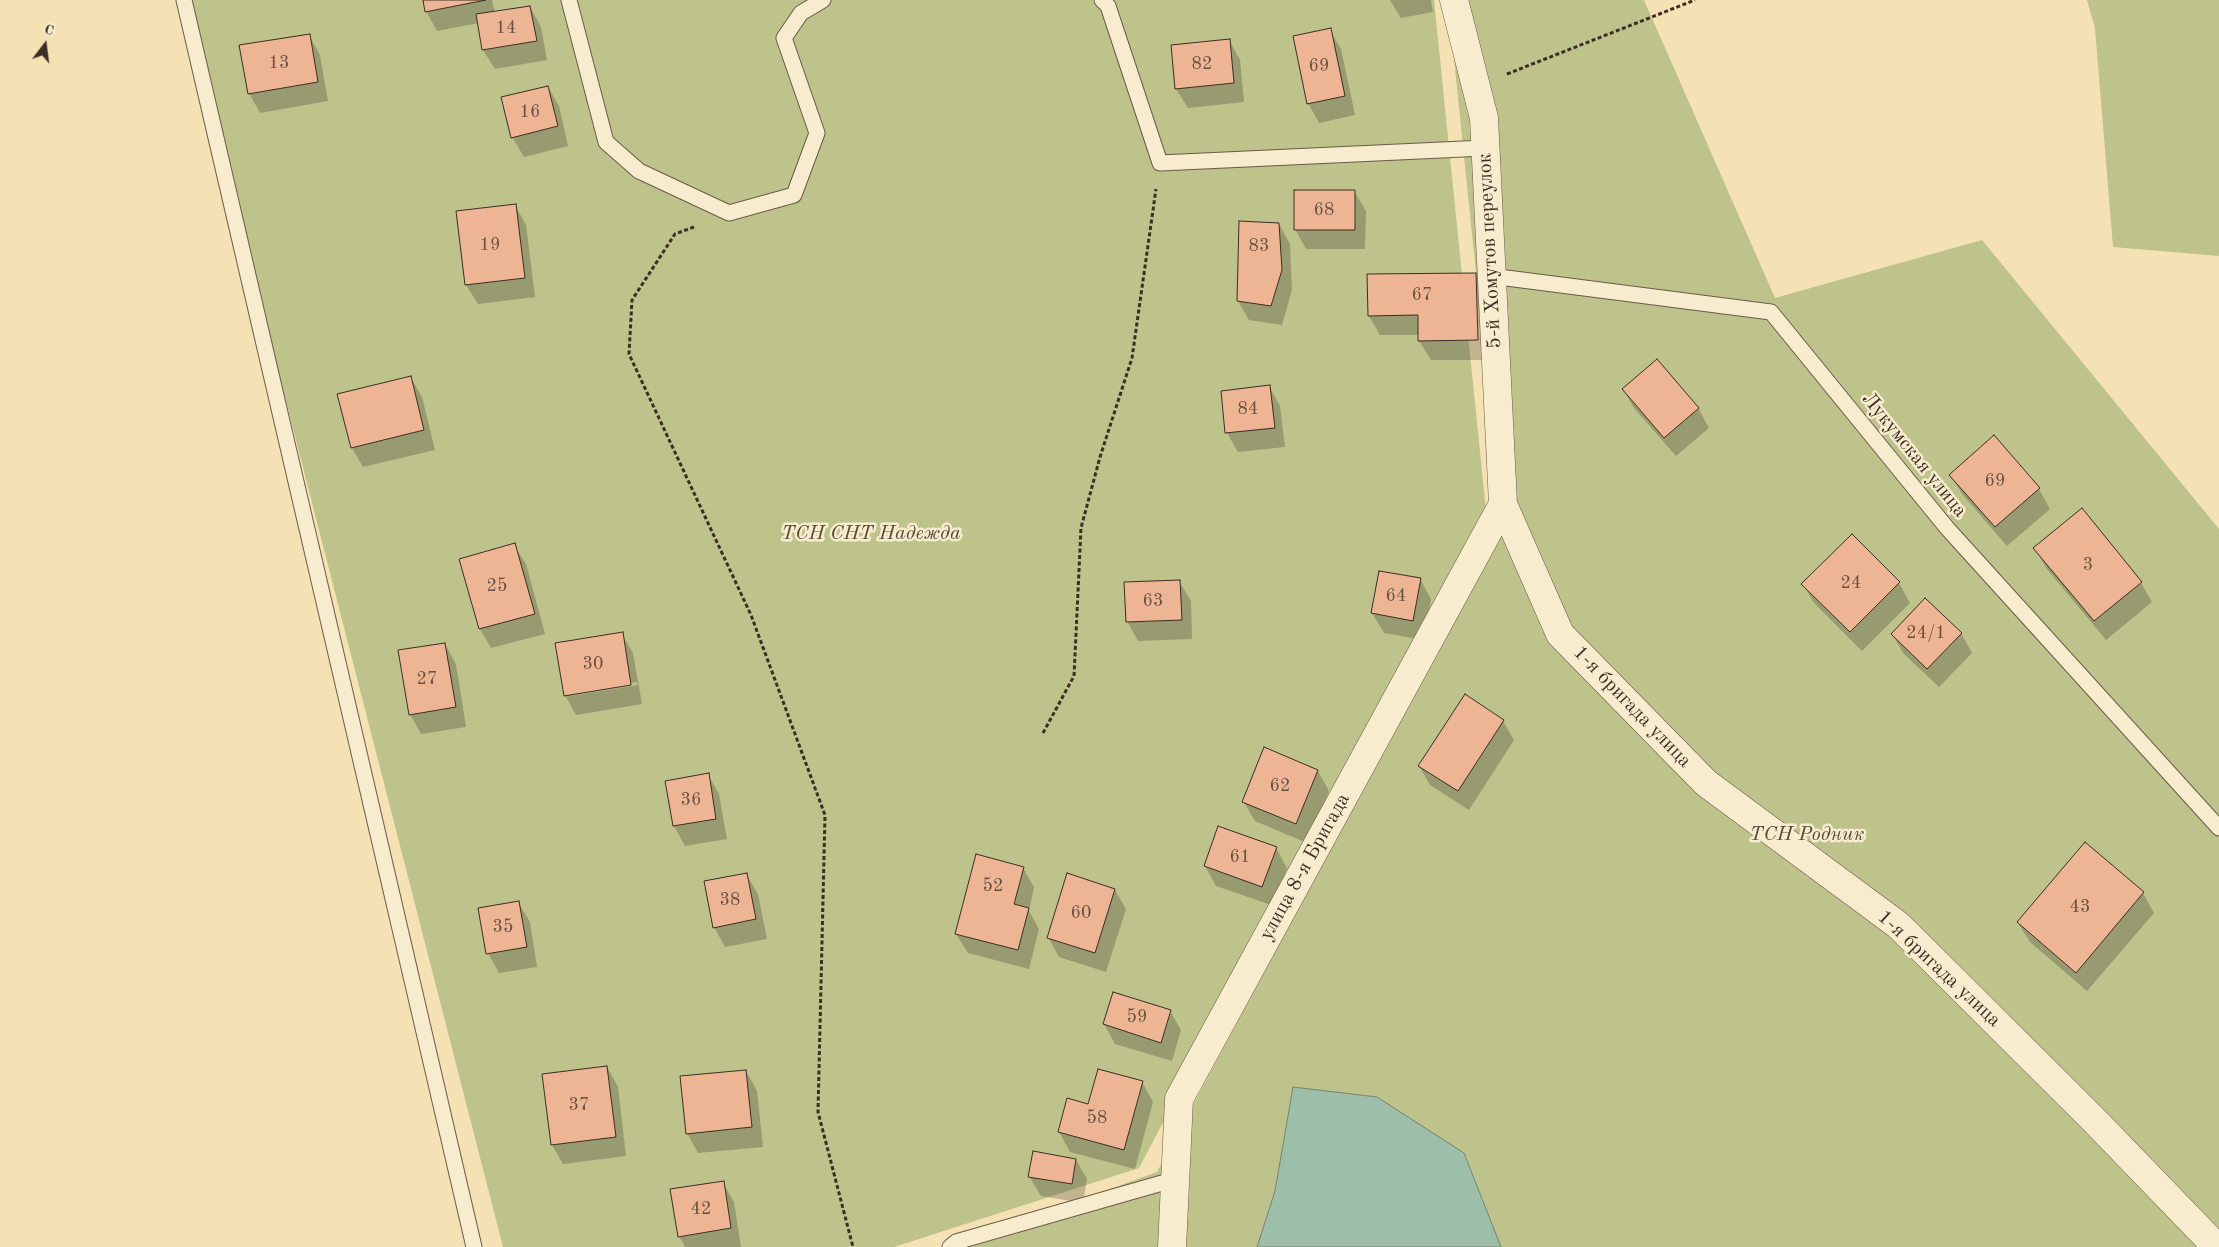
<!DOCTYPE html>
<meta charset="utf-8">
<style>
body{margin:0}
#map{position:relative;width:2219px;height:1247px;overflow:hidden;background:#f4e1b4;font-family:"Old Standard TT",serif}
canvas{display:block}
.north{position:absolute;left:20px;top:20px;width:50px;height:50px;-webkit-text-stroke:4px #f8ecce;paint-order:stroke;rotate:15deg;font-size:14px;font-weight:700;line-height:20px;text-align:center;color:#3c2e25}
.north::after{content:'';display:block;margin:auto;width:18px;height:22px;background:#3c2e25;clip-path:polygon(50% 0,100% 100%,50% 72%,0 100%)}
</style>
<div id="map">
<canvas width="2219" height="1247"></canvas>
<div class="north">С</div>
</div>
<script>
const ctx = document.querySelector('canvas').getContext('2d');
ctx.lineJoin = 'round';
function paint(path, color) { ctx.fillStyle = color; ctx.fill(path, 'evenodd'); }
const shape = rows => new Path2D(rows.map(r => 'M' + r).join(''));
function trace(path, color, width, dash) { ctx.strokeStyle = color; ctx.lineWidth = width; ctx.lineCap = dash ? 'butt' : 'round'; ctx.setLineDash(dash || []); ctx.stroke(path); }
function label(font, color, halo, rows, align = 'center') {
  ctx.font = font + ' "Old Standard TT",serif'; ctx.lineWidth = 5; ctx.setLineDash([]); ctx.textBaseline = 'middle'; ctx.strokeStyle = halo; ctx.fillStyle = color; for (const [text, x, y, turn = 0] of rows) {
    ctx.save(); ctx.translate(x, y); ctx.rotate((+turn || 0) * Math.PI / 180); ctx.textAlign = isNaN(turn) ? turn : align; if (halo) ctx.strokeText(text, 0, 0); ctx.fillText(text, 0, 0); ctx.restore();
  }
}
paint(shape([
 [183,0,1434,0,1486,511,1139,1168,894,1247,503,1247],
 [1448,0,1644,0,1775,298,1982,240,2219,529,2219,1247,949,1247,1157,1172,1495,543,1476,273],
 [2087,0,2219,0,2219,256,2113,247,2095,28]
]), '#bec28b');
const water = shape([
 [1293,1087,1377,1097,1464,1153,1501,1247,1257,1247,1275,1191,1293,1087]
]);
paint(water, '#9dbea8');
trace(water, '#768474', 1);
paint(shape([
 [424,0,492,0,495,13,530,7,541,27,547,60,495,69,483,50,479,23,437,31,426,11],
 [1390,0,1431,0,1433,12,1401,18],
 [1330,30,1341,49,1355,115,1319,123,1308,103],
 [309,35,320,55,328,101,260,113,249,93],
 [1229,40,1240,60,1244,102,1188,108,1176,89],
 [548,87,559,106,568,146,524,157,512,137],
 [1354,191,1366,211,1365,249,1306,249,1295,229],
 [515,205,526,225,535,297,478,304,466,285,457,212],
 [1279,224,1290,244,1292,290,1282,325,1249,320,1238,301],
 [1476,274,1487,294,1488,360,1431,360,1419,341,1419,335,1380,335,1369,316],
 [411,378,422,397,435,450,363,467,352,448],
 [1269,386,1280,406,1285,447,1238,452,1227,433,1222,392],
 [1623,389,1698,408,1709,428,1676,456,1634,408],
 [1951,475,2039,489,2050,509,2007,546,1962,494],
 [2082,510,2141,583,2152,602,2106,640,2046,568,2035,548],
 [1852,536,1899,583,1910,603,1862,651,1814,603,1803,584],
 [514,545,526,564,545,634,491,648,480,629,460,560],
 [1380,572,1420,579,1431,599,1424,640,1384,633,1372,613],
 [1179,581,1191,601,1192,639,1138,641,1127,621],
 [1961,633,1972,653,1939,687,1903,653,1892,634],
 [622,634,633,653,642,704,576,715,565,695],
 [637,682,638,685,571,696,571,693],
 [445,644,456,664,466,727,421,734,410,714],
 [1503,721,1514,740,1469,810,1430,785,1419,766],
 [1265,749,1318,771,1329,791,1307,843,1255,821,1243,801],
 [708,775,719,794,727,839,685,846,674,826,667,782],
 [1276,848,1287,868,1274,906,1216,886,1205,866],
 [1023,868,1034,887,1029,911,1039,929,1029,969,968,953,956,934],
 [746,874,758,894,767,939,725,947,714,927],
 [1115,890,1126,909,1106,972,1059,957,1048,937],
 [2143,893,2154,913,2087,991,2030,942,2018,923],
 [518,902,530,922,537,967,499,973,488,953],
 [1170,1011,1181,1030,1172,1061,1115,1044,1104,1024],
 [607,1067,618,1087,626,1156,563,1164,552,1145],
 [746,1071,757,1091,763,1147,698,1153,687,1133],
 [1142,1082,1153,1102,1135,1169,1070,1152,1059,1132,1089,1106],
 [1076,1160,1087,1179,1083,1203,1041,1196,1029,1176],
 [723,1183,734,1202,741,1247,685,1247,679,1236]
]), '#0003');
const building = shape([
 [423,0,486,0,425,12,423,0],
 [530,6,537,41,482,50,476,14,530,6],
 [1331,28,1345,96,1307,104,1293,36,1331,28],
 [310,34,318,82,248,94,239,45,310,34],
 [1230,39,1234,83,1175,89,1171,45,1230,39],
 [548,86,558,126,511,138,501,97,548,86],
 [1294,190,1355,190,1355,230,1294,230,1294,190],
 [516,204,525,278,465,285,456,211,516,204],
 [1239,221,1279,223,1282,270,1271,306,1237,301,1239,221],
 [1476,273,1478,340,1418,341,1418,315,1368,316,1367,274,1476,273],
 [1657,359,1699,408,1664,438,1622,389,1657,359],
 [411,376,424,430,351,448,337,394,411,376],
 [1270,385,1275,428,1225,433,1221,391,1270,385],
 [1994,435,2040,488,1995,527,1949,475,1994,435],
 [2082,508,2142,582,2094,621,2033,548,2082,508],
 [1852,534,1900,582,1850,632,1801,584,1852,534],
 [515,543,535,614,479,629,459,559,515,543],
 [1379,571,1421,578,1413,621,1371,613,1379,571],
 [1180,580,1182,620,1126,622,1124,582,1180,580],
 [1925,598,1962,633,1927,669,1891,634,1925,598],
 [623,632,631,685,564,696,555,643,623,632],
 [445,643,456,707,409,715,398,650,445,643],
 [1465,694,1504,720,1458,791,1418,766,1465,694],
 [1264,747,1318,770,1296,824,1242,802,1264,747],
 [709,773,716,819,673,826,665,781,709,773],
 [1218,826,1277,847,1262,887,1204,866,1218,826],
 [2085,842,2144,892,2076,973,2017,922,2085,842],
 [976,854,1024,867,1014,904,1029,908,1018,950,955,934,976,854],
 [747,873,756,919,713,928,704,881,747,873],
 [1067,873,1115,889,1095,953,1047,938,1067,873],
 [519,901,527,947,486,954,478,908,519,901],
 [1113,992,1171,1010,1161,1043,1103,1024,1113,992],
 [607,1066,616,1137,551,1145,542,1074,607,1066],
 [1098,1069,1143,1081,1124,1150,1058,1132,1067,1098,1088,1104,1098,1069],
 [746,1070,752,1127,686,1134,680,1076,746,1070],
 [1033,1151,1076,1159,1072,1184,1028,1177,1033,1151],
 [724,1181,731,1228,678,1237,670,1189,724,1181]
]);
paint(building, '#edb593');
trace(building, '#3c2e25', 1);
const service = shape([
 [184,0,474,1247],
 [569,0,606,142,639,171,729,213,794,195,817,133,784,38,801,13,823,0],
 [1102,0,1108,6,1160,163,1485,148],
 [1491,276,1771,312,1947,528,2219,828],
 [950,1247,956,1242,1176,1179]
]);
const minor = shape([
 [1454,0,1484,118,1503,504,1560,634,1706,783,1898,925,2093,1119,2207,1237,2213,1247],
 [1172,1247,1179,1099,1503,504]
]);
trace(service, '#6a5b49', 17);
trace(minor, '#6a5b49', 29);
trace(shape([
 [1507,74,1695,0],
 [694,227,675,234,632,300,629,354,751,615,825,815,818,1112,853,1247],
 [1043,733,1074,676,1081,528,1100,457,1132,358,1156,189]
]), '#3c2e25', 3, [4, 2.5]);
trace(service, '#f8ecce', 15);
trace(minor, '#f8ecce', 28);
label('18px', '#685040', null, [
 ["14",506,28],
 ["13",279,63],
 ["82",1202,64],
 ["69",1319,66],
 ["16",530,112],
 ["68",1324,210],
 ["19",490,245],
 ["83",1259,246],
 ["67",1422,295],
 ["84",1248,409],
 ["69",1995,481],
 ["3",2088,565],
 ["24",1851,583],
 ["25",497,586],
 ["64",1396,596],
 ["63",1153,601],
 ["24/1",1926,633],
 ["30",593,664],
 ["27",427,679],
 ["62",1280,786],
 ["36",691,800],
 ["61",1240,857],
 ["52",993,886],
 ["38",730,900],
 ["43",2080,907],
 ["60",1081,913],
 ["35",503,927],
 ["59",1137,1017],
 ["37",579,1105],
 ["58",1097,1118],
 ["42",701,1209]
]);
label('20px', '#3c2e25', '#f8ecce', [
 ["5-й Хомутов переулок",1490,251,-93],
 ["Лукумская улица",1914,455,51],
 ["1-я бригада улица",1632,707,46],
 ["улица 8-я Бригада",1305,867,-61],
 ["1-я бригада улица",1939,969,43]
]);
label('italic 20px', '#564c39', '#f8ecce', [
 ["ТСН СНТ Надежда",871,534],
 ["ТСН Родник",1807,835]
]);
</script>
